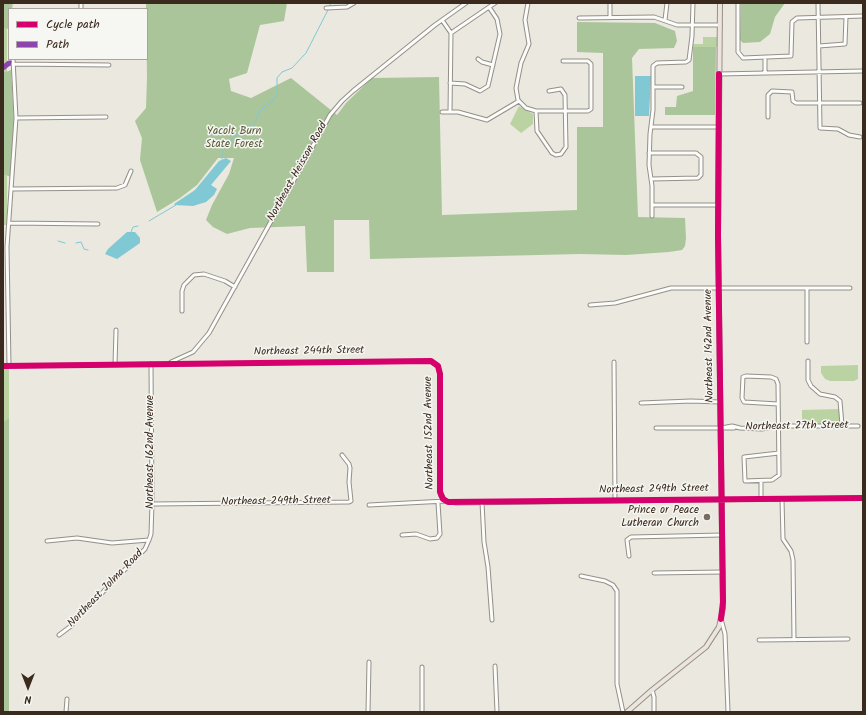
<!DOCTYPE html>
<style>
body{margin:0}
#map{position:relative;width:866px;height:715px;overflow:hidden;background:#eae8df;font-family:Kalam,sans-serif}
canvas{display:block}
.frame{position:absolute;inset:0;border:4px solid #3b2a1e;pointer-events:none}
.legend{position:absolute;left:8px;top:8px;width:140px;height:52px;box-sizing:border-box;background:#f6f6f2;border:1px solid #aba49d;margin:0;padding:5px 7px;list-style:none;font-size:12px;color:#3b2a1e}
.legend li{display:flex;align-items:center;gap:8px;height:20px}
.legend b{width:20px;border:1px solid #aba49d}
.north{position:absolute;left:8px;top:667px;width:40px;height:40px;-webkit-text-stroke:3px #f6f6f2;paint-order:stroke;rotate:180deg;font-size:11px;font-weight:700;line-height:16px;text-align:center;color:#3b2a1e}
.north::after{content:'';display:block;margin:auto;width:14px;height:18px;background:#3b2a1e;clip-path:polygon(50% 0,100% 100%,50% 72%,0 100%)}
</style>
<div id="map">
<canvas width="866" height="715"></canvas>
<div class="frame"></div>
<ul class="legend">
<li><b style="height:5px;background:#d6006c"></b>Cycle path</li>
<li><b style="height:5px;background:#8e44ad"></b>Path</li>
</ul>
<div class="north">N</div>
</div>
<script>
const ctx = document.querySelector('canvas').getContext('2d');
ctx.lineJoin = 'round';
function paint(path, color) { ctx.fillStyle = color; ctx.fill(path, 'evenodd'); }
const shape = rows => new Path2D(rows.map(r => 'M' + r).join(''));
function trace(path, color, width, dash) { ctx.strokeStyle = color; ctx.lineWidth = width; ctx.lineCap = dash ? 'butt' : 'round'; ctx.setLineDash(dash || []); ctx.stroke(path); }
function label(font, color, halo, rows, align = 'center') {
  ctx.font = font + ' Kalam,sans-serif'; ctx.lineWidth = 3; ctx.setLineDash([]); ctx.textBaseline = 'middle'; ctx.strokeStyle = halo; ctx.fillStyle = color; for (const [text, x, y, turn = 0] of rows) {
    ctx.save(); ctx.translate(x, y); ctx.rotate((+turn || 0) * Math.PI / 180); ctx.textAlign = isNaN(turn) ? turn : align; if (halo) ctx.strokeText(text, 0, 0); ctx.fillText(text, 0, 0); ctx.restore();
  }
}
paint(shape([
 [3,3,7,3,7,225,3,225],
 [703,37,717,37,717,47,693,47,693,44,703,44],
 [519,106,533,114,533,124,521,133,510,124],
 [858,365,858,379,854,381,830,381,825,379,821,373,821,366],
 [3,368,9,368,9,712,3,712],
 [840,409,839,424,802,424,802,410]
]), '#bbd3a2');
paint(shape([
 [3,3,13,3,12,9,9,9,9,29,3,28],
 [146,3,287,3,284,21,260,25,247,73,229,79,231,91,251,98,291,78,337,115,346,103,372,78,439,77,442,215,577,210,577,127,603,127,603,53,577,52,577,22,655,23,675,31,677,41,674,48,639,49,632,58,638,217,685,218,686,238,685,246,682,250,669,252,626,255,580,254,370,259,369,220,334,220,334,272,307,272,305,226,250,228,227,234,213,227,206,220,212,205,229,174,234,158,218,158,197,185,180,198,157,212,140,160,142,138,135,121,146,108,147,77],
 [743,3,785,3,775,17,770,34,760,42,743,43,740,40,741,4],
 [693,47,716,47,715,115,665,115,665,107,676,107,677,96,693,91],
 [11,70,14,122,11,177,3,174,3,73],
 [9,418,9,712,3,712,3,423]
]), '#abc59a');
paint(shape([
 [635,76,651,76,649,116,635,116],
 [226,158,231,161,211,185,217,189,214,195,206,202,193,206,175,205,174,204,195,190,219,161],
 [127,232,135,232,140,238,140,243,117,259,105,254,108,249]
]), '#80c8d4');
trace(shape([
 [329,7,331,3],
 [222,159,222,147,246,127,252,127,258,116,259,112,265,106,270,104,277,95,277,78,282,72,292,68,306,53,328,10],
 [149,221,176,205],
 [131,232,133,227,138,226],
 [58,241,65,243],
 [76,243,81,242,84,249,88,250]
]), '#80c8d4', 1);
const minor = shape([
 [81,3,81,9],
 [528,3,525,20,529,44,521,63,516,88,518,100,526,108,536,111,588,111,591,109,591,64,588,61,563,61],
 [610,3,610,17],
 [738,3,738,52,743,58,791,56,792,22,797,18,863,16],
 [818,3,820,128,838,129,849,135,860,137],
 [326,8,347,7,354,3],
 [579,18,654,17,677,25,720,25],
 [442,20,451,33,450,112],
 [665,20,667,3],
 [451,33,495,3],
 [819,46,845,44,846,17],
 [765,57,765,73],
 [478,59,482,62,493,65],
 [13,64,109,65],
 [719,74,863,71],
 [450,83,465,84,480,91,488,86,500,34,497,19,489,7],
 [653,87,682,87],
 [536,111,537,131,552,153,556,155,561,154,566,147,565,95,561,89,549,91],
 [442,112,458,112,487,120,519,101],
 [768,117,768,95,772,91,792,92,793,101,796,103,860,103],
 [16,118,106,117],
 [651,127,719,127],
 [649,153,696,153,701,157,701,175,698,178,651,179],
 [12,189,117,188,125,185,131,171],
 [652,205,718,205],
 [652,216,652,186,649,165,650,134,653,110,653,66,657,63,686,62,689,60,692,36,693,3],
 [10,223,98,224],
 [807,288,807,342],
 [590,305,615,303,671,288,850,288],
 [182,311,182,291,184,285,194,275,204,274,225,281,235,287],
 [808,361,808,380,811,386,820,394,835,397,840,401,842,425],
 [171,362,193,352,209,333,330,115,342,101,353,91,435,25,466,3],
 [614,362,615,501],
 [115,365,116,330],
 [3,366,431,361,438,366,440,374,440,485,441,496,446,501],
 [9,366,7,247,16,118,13,59],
 [641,403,691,401,720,402],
 [778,404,744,402,742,398,743,377,746,376,771,377,776,379,778,384,779,473,779,475,772,480,745,481,744,457,779,453],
 [656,428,734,428],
 [721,428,732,426,740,428,762,429,779,426,858,426],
 [761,481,761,499],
 [782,499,783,539,791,551,793,560,794,640],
 [482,502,484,542,488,567,492,620],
 [152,504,349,502,351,501,349,482,350,468,349,464,342,455],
 [369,505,446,501,456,503,863,498],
 [402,535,416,534,430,539,437,538,440,534,438,503],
 [47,541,77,538,112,543,149,540],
 [629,556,627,540,631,537,722,535],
 [654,573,723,572],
 [581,576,605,581,613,585,617,591,617,684,623,712],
 [721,619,725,634,728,712],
 [59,635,71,626,81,612,99,596,145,549,149,540,151,534,152,504,151,364],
 [759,640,848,639],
 [495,666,497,712],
 [652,690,654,697,654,712],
 [66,712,67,699],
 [368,712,369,662],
 [422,712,422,667]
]);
const major = shape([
 [627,712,652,690,706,647,719,627,723,608,718,235,720,3]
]);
trace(minor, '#949089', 5);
trace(major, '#949089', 6);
trace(minor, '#fcfcfa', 3);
trace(major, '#ede5dd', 4);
trace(shape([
 [3,68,9,63,13,64]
]), '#8e44ad', 5, [10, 5]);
trace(shape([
 [719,74,718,235,723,602,721,619],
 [3,366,431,361,438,366,440,374,440,492,443,499,448,502,863,498]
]), '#d6006c', 6);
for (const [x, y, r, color] of [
 [707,517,4,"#786c62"]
]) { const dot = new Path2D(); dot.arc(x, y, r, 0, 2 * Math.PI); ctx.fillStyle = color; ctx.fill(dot); trace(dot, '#f6f6f2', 1.5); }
label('11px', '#565837', '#f6f6f2', [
 ["Yacolt Burn",234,132],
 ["State Forest",234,145]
]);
label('11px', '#3b2a1e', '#f6f6f2', [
 ["Northeast Heisson Road",298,172,-61],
 ["Northeast 142nd Avenue",710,346,-91],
 ["Northeast 244th Street",309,352,-1],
 ["Northeast 27th Street",797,427,-1],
 ["Northeast 152nd Avenue",430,433,-91],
 ["Northeast 162nd Avenue",151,452,-90],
 ["Northeast 249th Street",654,490,-1],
 ["Northeast 249th Street",276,502,-1],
 ["Northeast Jolma Road",106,589,-46]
]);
label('11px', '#3b2a1e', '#f6f6f2', [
 ["Prince or Peace",699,511],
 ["Lutheran Church",699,524]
], 'right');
</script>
